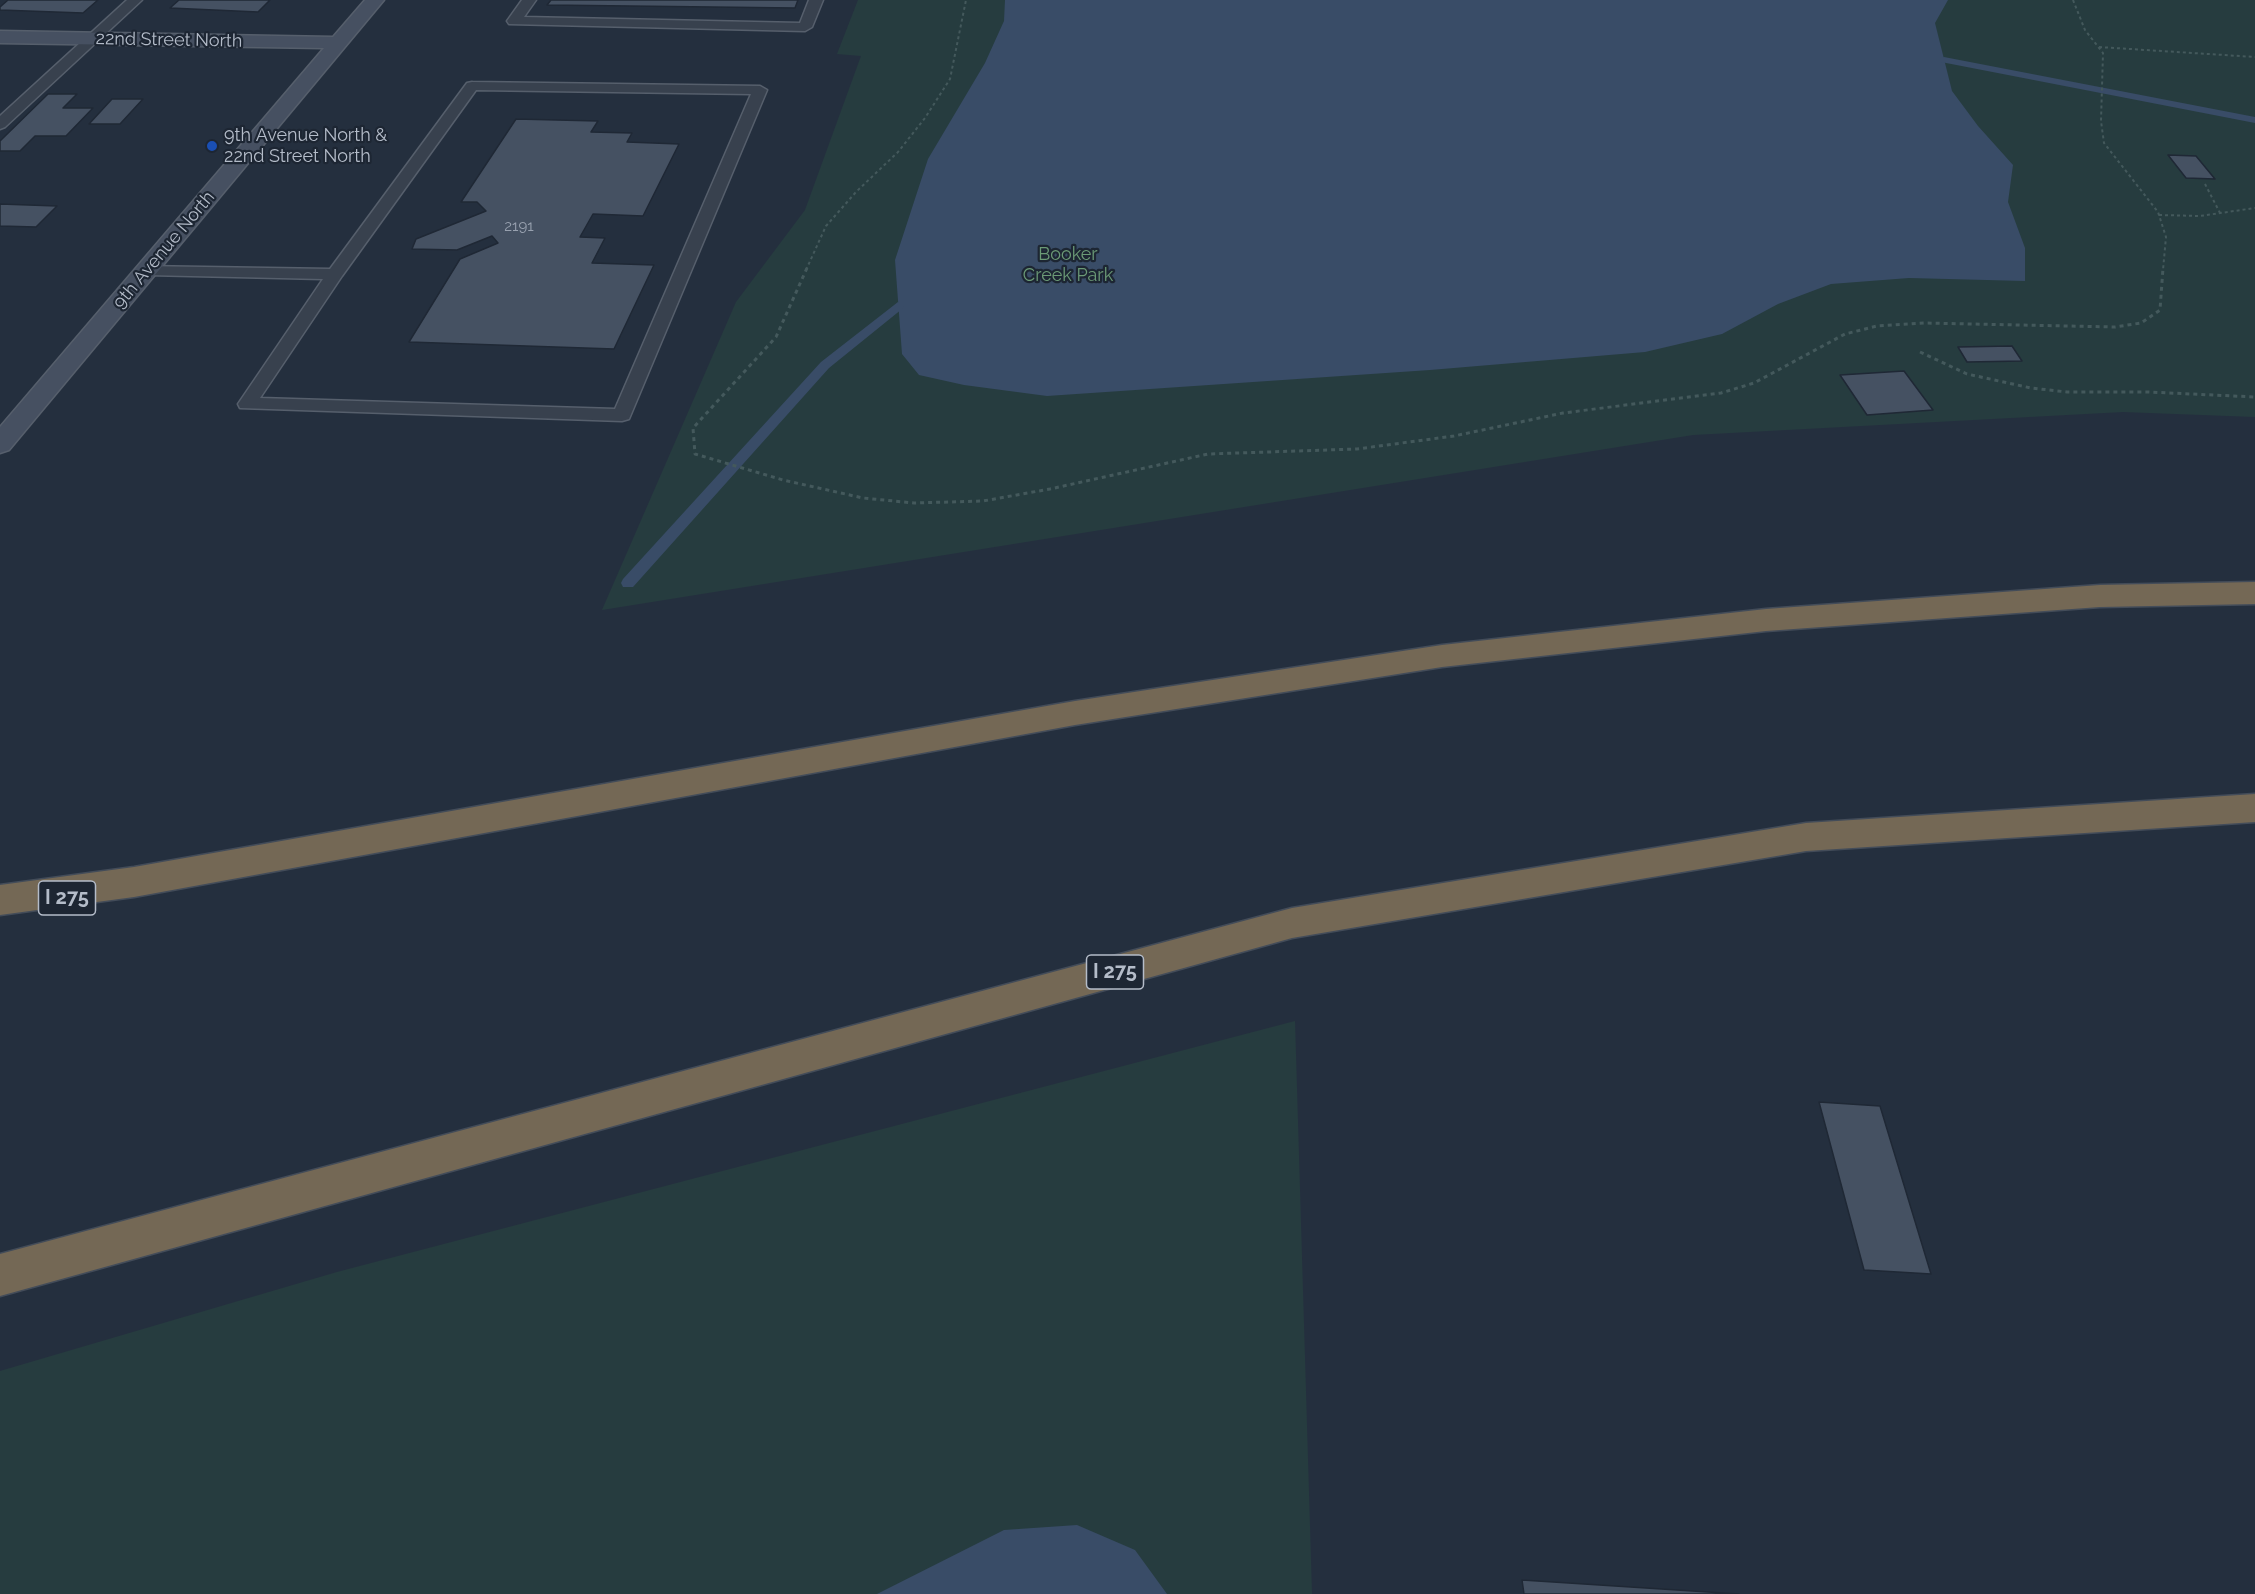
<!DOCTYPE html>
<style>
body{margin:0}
canvas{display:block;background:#242f3e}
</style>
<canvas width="2255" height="1594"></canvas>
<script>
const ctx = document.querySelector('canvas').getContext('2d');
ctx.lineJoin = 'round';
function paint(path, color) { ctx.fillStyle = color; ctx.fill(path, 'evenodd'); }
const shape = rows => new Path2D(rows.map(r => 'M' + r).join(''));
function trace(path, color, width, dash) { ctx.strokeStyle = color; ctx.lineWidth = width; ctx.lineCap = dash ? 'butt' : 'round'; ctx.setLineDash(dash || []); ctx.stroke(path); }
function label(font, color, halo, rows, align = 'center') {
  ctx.font = font + ' Raleway,sans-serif'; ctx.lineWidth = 4.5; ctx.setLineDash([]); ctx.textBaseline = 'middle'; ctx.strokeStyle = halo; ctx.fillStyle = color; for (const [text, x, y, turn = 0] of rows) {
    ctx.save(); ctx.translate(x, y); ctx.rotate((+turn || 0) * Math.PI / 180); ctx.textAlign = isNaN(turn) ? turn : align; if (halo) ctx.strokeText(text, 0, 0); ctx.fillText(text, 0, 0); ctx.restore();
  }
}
paint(shape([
 [858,0,2255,0,2255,417,2123,412,1693,435,602,610,736,302,805,210,861,56,837,54],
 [1295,1021,1312,1594,0,1594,0,1371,337,1272]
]), '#263c3f');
paint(shape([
 [1005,0,1948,0,1935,23,1952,91,1978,126,2013,165,2008,202,2025,248,2025,281,1909,278,1831,284,1778,304,1722,334,1645,352,1430,370,1047,396,964,385,919,375,902,354,895,260,928,159,985,63,1004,21],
 [1077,1525,1135,1550,1167,1594,877,1594,1004,1530]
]), '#394c67');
paint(shape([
 [1944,57,2255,117,2255,123,1941,62,1941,58,1944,57],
 [898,302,904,306,902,309,829,368,633,587,623,587,621,583,623,579,821,362,898,302]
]), '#394c67');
const building = shape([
 [8,0,98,0,83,13,0,10,0,7,8,0],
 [179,0,270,0,258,12,170,8,179,0],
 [551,0,798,0,795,8,547,5,551,0],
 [48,94,77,94,63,108,93,108,66,136,35,136,20,151,0,151,0,141,48,94],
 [112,99,143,99,120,124,89,124,112,99],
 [516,119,598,121,591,132,632,133,627,142,679,144,643,216,593,214,580,237,605,238,592,263,654,265,614,349,409,342,460,259,498,243,492,236,457,250,412,249,416,239,486,211,477,202,461,202,516,119],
 [2168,155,2196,156,2215,179,2186,178,2168,155],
 [0,204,57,206,36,227,0,226,0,204],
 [2012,346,2022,361,1967,362,1958,347,2012,346],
 [1904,371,1933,410,1867,415,1840,375,1904,371],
 [1819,1102,1880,1106,1931,1274,1864,1270,1819,1102],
 [1522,1580,1739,1594,1524,1594,1522,1580]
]);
paint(building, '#455162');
trace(building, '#1f2835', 1.5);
const lane = shape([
 [127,0,142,0,5,127,0,129,0,116,127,0],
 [522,0,536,0,524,17,800,23,809,0,823,0,812,27,805,31,509,24,507,21,522,0],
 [472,82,760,86,767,90,629,419,622,421,240,408,238,404,323,279,147,275,141,274,139,270,141,266,330,269,467,83,472,82],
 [476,90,751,94,615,409,260,398,342,276,476,90]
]);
const secondary = shape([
 [365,0,384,0,9,450,0,453,0,427,324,48,0,43,0,31,333,37,365,0]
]);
const highway = shape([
 [2255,582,2255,604,2100,607,1766,631,1442,667,1075,725,134,897,0,915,0,885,134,867,1075,701,1442,645,1766,609,2100,585,2255,582],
 [2255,794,2255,822,1806,851,1292,938,0,1296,0,1254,1292,908,1806,823,2255,794]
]);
trace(lane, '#565f6c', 3);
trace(secondary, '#565f6c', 3);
trace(highway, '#434c59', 3);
trace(shape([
 [2073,0,2085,30,2103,53,2101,121,2104,143,2158,212,2166,237,2163,270],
 [2099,47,2255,57],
 [2205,184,2220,213],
 [2159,215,2200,216,2255,208],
 [806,270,826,226,856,192,898,152,925,118,950,79,966,0]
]), '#44595c', 2, [3, 3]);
trace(shape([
 [807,268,776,337,693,428,695,454,783,480,863,498,914,503,983,501,1050,489,1208,454,1357,449,1454,436,1563,413,1721,393,1754,383,1845,334,1877,326,1924,323,2115,327,2141,323,2160,310,2163,268],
 [1920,352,1967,374,2031,388,2067,392,2149,392,2255,397]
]), '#44595c', 3, [4, 4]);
paint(lane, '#38414e');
paint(secondary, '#465061');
paint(highway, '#746855');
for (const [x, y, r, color] of [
 [212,146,6,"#1a4fb4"]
]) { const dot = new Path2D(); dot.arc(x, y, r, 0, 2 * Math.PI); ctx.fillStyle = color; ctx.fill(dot); trace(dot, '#1d2633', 2); }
label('15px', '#98a1af', null, [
 ["2191",519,226]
]);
label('18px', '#b4bcc9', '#1d2633', [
 ["22nd Street North",169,40,1],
 ["9th Avenue North",164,250,-50]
]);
label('18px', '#b4bcc9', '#1d2633', [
 ["9th Avenue North &",224,136],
 ["22nd Street North",224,157]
], 'left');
label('18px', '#6b9a76', '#1d2633', [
 ["Booker",1068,255],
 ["Creek Park",1068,276]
]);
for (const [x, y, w] of [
 [67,898,57],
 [1115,972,57]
]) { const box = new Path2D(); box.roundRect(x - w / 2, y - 17, w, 34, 4.5); ctx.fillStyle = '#1d2633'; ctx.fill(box); trace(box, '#b4bcc9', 1.5); }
label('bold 20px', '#b4bcc9', null, [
 ["I 275",67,898],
 ["I 275",1115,972]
]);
</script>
